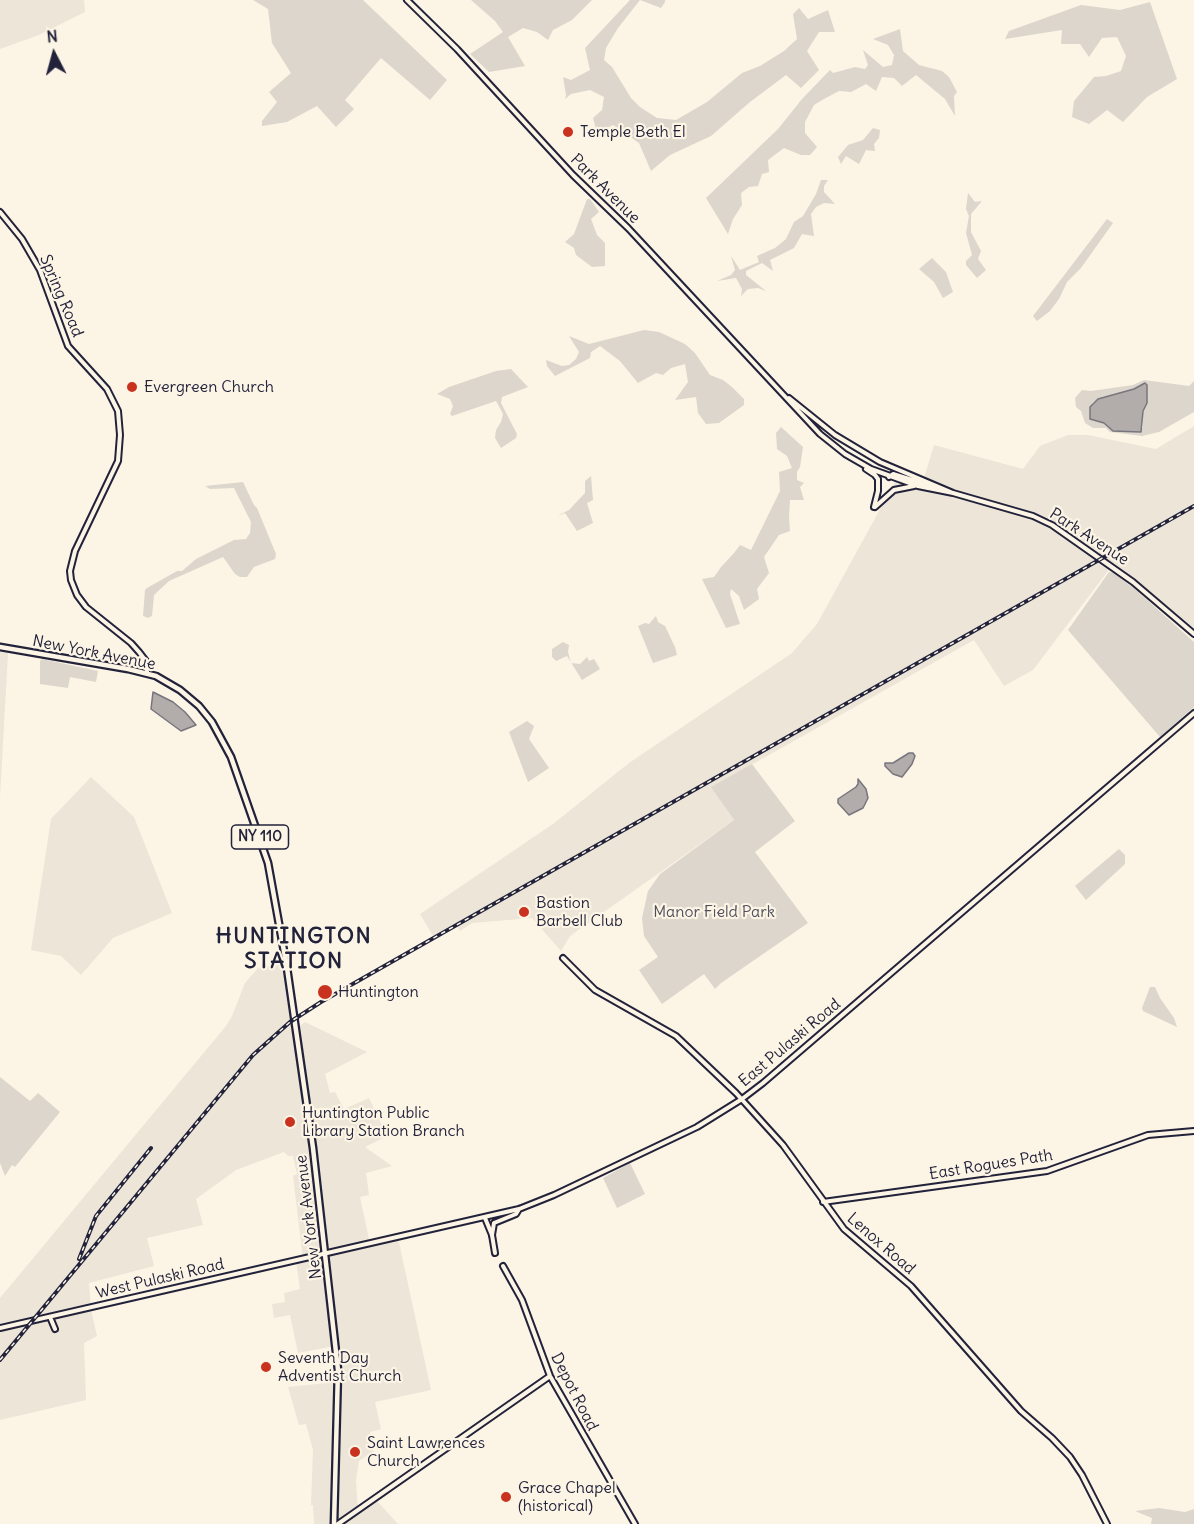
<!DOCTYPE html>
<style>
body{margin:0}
#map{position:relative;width:1194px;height:1524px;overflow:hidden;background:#fcf5e5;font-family:Delius,sans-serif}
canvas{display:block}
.north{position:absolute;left:24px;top:24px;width:60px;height:60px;-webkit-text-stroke:4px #fcf5e5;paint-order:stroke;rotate:354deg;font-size:16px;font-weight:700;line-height:24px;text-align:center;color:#22223b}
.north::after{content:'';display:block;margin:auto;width:21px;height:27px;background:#22223b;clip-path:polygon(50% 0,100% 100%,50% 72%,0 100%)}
</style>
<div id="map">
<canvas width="1194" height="1524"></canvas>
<div class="north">N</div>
</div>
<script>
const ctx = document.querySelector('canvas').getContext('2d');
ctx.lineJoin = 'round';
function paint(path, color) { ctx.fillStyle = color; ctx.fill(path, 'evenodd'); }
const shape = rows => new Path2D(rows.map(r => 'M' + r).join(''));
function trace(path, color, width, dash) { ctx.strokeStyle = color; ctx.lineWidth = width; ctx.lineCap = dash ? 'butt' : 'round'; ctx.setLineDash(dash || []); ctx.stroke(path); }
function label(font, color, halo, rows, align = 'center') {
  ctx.font = font + ' Delius,sans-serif'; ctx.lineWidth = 4.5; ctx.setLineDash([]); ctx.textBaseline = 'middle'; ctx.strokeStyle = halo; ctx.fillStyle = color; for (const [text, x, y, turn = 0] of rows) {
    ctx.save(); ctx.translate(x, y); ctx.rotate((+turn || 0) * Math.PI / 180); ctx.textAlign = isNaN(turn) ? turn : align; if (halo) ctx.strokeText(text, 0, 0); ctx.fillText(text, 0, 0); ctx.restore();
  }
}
paint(shape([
 [0,0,84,0,85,12,39,35,0,49],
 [1194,426,1194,628,1114,563,1033,670,1004,686,974,640,712,787,734,820,570,936,561,951,532,918,472,923,460,931,456,923,433,936,420,914,553,824,629,763,792,653,817,624,895,482,921,488,934,445,1023,469,1040,446,1068,435,1088,435,1156,449],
 [0,652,8,653,0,797],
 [91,777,134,817,172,913,113,938,81,975,61,956,31,950,51,819],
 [282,964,292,1031,305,1022,367,1052,325,1074,330,1093,335,1092,344,1109,369,1098,387,1136,365,1147,392,1166,366,1173,369,1195,360,1197,370,1244,398,1238,431,1390,375,1402,381,1429,370,1432,374,1454,366,1456,359,1461,356,1480,358,1512,376,1500,398,1524,314,1524,313,1505,311,1505,313,1450,306,1424,299,1425,288,1387,337,1382,335,1346,298,1353,290,1315,274,1318,272,1304,285,1302,284,1293,300,1289,296,1261,303,1259,293,1176,297,1174,293,1156,288,1156,284,1152,236,1170,196,1199,203,1225,147,1238,154,1266,89,1283,91,1310,97,1336,84,1343,86,1400,0,1420,0,1298,226,1026,232,1016,245,983,258,968]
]), '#ece5d8');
paint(shape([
 [253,0,363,0,447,80,430,100,381,58,345,100,354,109,336,127,317,106,287,122,262,126,262,121,277,102,269,92,291,73,272,43,268,9],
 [471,0,592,0,572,20,553,30,548,40,537,32,523,28,508,37,525,66,489,72,470,54,503,32,495,21],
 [630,0,665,0,665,2,661,8,640,0,618,28,606,48,604,60,612,67,631,98,640,107,657,118,676,120,707,102,742,73,760,66,784,51,797,39,793,14,799,8,808,19,828,10,835,32,819,32,807,51,819,70,801,88,786,75,750,102,711,136,670,155,651,171,639,143,613,125,597,133,593,118,602,110,604,97,590,90,571,94,565,99,566,95,563,77,571,80,590,70,585,48],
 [1150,2,1177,79,1147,97,1123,122,1107,110,1089,124,1072,117,1074,101,1094,77,1106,76,1121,71,1126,56,1117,37,1102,38,1089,57,1080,44,1061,44,1062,30,1005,39,1009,31,1081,5,1120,10],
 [900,29,903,51,919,65,942,71,949,77,957,92,954,96,955,116,945,99,916,75,902,86,894,78,882,77,876,91,866,84,851,92,839,91,824,99,814,105,805,122,805,133,817,147,810,155,801,155,784,148,768,160,769,172,762,174,758,186,749,187,741,193,742,205,733,219,728,234,706,198,778,129,802,99,830,70,833,73,855,67,865,69,868,65,863,50,883,67,892,65,894,55,888,45,873,39],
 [873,128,880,130,879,138,874,144,875,151,866,150,859,164,846,156,841,164,838,157,848,145,863,140],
 [821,180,828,180,824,186,824,192,835,204,824,203,816,207,811,214,814,236,802,234,794,248,770,260,773,271,762,263,746,271,746,275,766,291,758,288,748,289,741,296,742,289,736,278,717,281,731,275,735,270,731,256,740,270,759,262,757,256,775,248,786,239,794,222,803,216,816,194],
 [968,193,975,202,982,201,971,214,971,232,981,251,978,259,986,270,977,278,966,265,966,261,972,255,966,233,969,216,966,209],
 [587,199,590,199,599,212,591,219,597,235,605,243,605,266,592,267,576,255,574,248,565,242,574,234],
 [1107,219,1113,223,1081,268,1067,282,1059,299,1050,311,1037,321,1033,316],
 [932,258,946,272,953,292,943,298,934,282,919,269],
 [644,330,659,332,685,344,695,353,710,375,723,380,732,387,744,399,744,405,719,423,706,424,698,413,696,397,675,400,688,382,685,364,671,368,663,375,656,373,638,383,620,361,600,346,591,352,590,358,555,376,547,366,546,360,562,366,569,365,576,359,579,352,569,336,589,344],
 [511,369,528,387,502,397,501,403,517,434,516,438,501,448,495,438,496,430,501,422,503,414,496,401,452,416,450,414,453,406,450,399,437,394,449,387,496,371],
 [1144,380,1189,386,1194,381,1194,412,1159,432,1142,436,1110,432,1106,428,1093,428,1085,423,1081,411,1076,407,1075,398,1082,390,1091,391,1133,385],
 [1145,383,1147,385,1147,403,1142,411,1143,428,1110,426,1089,413,1093,402,1134,389],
 [781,427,803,447,800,467,797,472,797,480,804,483,800,487,804,500,790,500,789,517,790,531,779,535,764,557,769,573,757,589,759,599,744,610,739,596,731,589,730,594,740,624,726,628,702,579,714,577,721,567,734,553,740,545,751,550,780,491,779,472,792,468,787,456,777,449,776,433],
 [591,476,593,500,587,503,593,523,577,531,565,513,557,516,569,510,585,493,585,481],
 [243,482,254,505,257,508,276,554,275,559,254,567,247,577,240,577,235,574,223,557,169,581,154,595,152,616,148,618,143,616,145,590,147,588,177,571,182,571,196,559,234,540,246,539,250,533,251,522,234,488,210,489,205,486],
 [1109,572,1114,573,1137,591,1194,642,1194,707,1160,737,1068,630],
 [656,616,658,622,665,626,675,647,677,655,653,663,638,626,645,623,649,624],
 [563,642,569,645,568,652,571,663,580,664,587,657,589,661,594,659,600,669,582,680,567,656,556,661,552,657,552,649],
 [42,659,98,671,96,682,70,677,68,688,40,684,40,661],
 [527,721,534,726,529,739,549,768,528,782,509,732],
 [752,764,795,821,755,852,808,923,721,983,715,989,704,974,662,1004,639,970,658,957,644,936,642,918,648,891,660,874,734,820,711,787],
 [1119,849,1125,855,1125,864,1086,900,1075,886],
 [1150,987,1155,987,1160,998,1174,1018,1177,1027,1143,1011,1142,1008],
 [0,1077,30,1101,38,1093,60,1112,15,1167,12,1165,5,1176,0,1163],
 [630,1163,645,1194,617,1208,603,1178],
 [1159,1508,1185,1512,1194,1509,1194,1524,1151,1524,1152,1518,1135,1511]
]), '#dcd6cc');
const water = shape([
 [1145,383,1147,385,1147,403,1143,411,1141,432,1113,431,1104,423,1090,419,1090,407,1098,399,1134,389,1145,383],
 [153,692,173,702,185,712,196,725,181,731,151,709,153,692],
 [909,753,913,753,915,756,912,764,902,777,893,774,885,766,885,763,893,763,909,753],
 [858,779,866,789,868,798,863,808,849,815,838,803,838,799,856,787,858,784,858,779]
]);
paint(water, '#b2adab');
trace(water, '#78757e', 1.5);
const tertiary = shape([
 [563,958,595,990,676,1036,736,1093,783,1145,844,1229,911,1286,1021,1411,1052,1438,1070,1457,1082,1475,1107,1524],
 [823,1202,1047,1171,1148,1135,1194,1131],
 [485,1218,492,1235,495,1253],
 [503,1266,522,1300,550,1376,635,1524],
 [338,1524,550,1376]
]);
const secondary = shape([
 [407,0,457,49,573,175,628,228,820,434,845,454,871,469,918,486,953,493],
 [0,212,22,239,40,270,68,346,107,389,118,411,120,435,118,461,75,551,70,571,71,580,77,595,86,607,131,643,139,652,146,661,147,672],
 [789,398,835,435,880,462,953,493,1033,516,1052,525,1133,582,1194,634],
 [866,469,875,475,878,479,878,491,874,507],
 [889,477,893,474,938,488],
 [875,507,894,490,914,486],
 [492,1235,494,1223,516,1214,519,1209],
 [50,1317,55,1329],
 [0,1328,519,1209,554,1195,697,1127,742,1099,763,1083,1194,713]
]);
const primary = shape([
 [0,647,128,669,156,676,180,690,199,706,212,722,231,757,268,863,287,968,313,1148,338,1370,334,1524]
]);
trace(tertiary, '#22223b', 8);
trace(secondary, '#22223b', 8);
trace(primary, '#22223b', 9);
trace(tertiary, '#fcf5e5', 4);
trace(secondary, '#fcf5e5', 4);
trace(primary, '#fcf5e5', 4.5);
const rail = shape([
 [79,1259,96,1216,151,1148],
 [0,1360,253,1055,290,1022,321,1002,1194,506]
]);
trace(rail, '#22223b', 4);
trace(rail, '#fcf5e5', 1.5, [4.5]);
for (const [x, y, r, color] of [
 [568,132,6,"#c8321e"],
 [132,387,6,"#c8321e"],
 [524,912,6,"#c8321e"],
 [325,992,8,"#c8321e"],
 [290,1122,6,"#c8321e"],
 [266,1367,6,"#c8321e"],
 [355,1452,6,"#c8321e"],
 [506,1497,6,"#c8321e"]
]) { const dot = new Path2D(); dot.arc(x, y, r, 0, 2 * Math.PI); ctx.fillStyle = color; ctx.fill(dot); trace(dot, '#fcf5e5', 2); }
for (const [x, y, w] of [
 [260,837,57]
]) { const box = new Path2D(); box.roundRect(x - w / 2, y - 12, w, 24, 4.5); ctx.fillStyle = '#fcf5e5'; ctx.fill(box); trace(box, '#22223b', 1.5); }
label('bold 15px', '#22223b', null, [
 ["NY 110",260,837]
]);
label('16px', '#22223b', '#fcf5e5', [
 ["Temple Beth El",580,132],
 ["Evergreen Church",144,387],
 ["Bastion",536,903],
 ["Barbell Club",536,921],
 ["Huntington",338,992],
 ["Huntington Public",302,1113],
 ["Library Station Branch",302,1131],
 ["Seventh Day",278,1358],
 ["Adventist Church",278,1376],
 ["Saint Lawrences",367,1443],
 ["Church",367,1461],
 ["Grace Chapel",518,1488],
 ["(historical)",518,1506]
], 'left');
label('16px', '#22223b', '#fcf5e5', [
 ["Park Avenue",605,189,45],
 ["Spring Road",61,296,67],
 ["Park Avenue",1089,537,33],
 ["New York Avenue",94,653,11],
 ["East Pulaski Road",790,1043,-40],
 ["East Rogues Path",991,1165,-9],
 ["New York Avenue",309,1217,-97],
 ["Lenox Road",881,1244,41],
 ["West Pulaski Road",160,1279,-13],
 ["Depot Road",574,1392,63]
]);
label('16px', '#504f5f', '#fcf5e5', [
 ["Manor Field Park",714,912]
]);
ctx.letterSpacing = '1.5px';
label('bold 22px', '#22223b', '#fcf5e5', [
 ["HUNTINGTON",294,937],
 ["STATION",294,962]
]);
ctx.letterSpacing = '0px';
</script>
